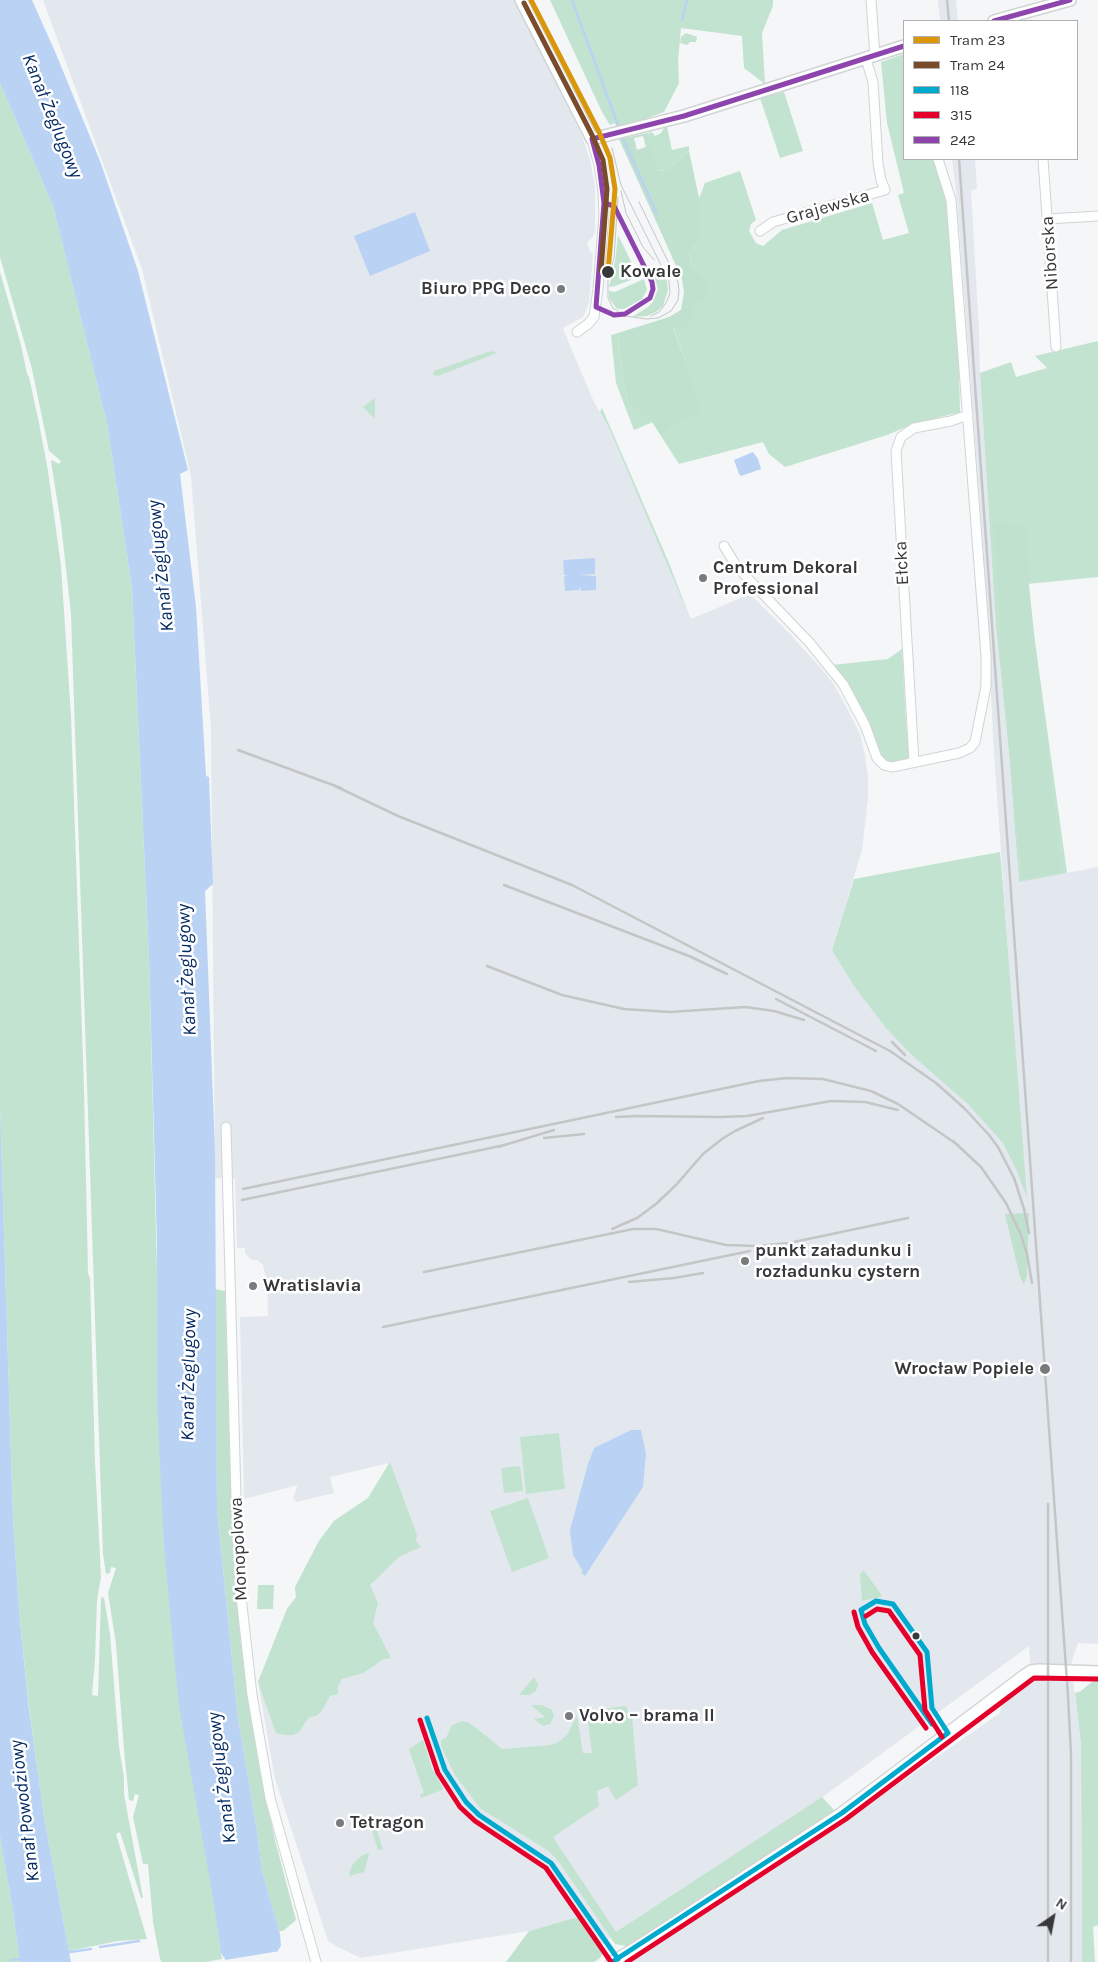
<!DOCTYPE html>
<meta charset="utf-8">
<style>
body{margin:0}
#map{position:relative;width:1098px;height:1962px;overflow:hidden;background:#f4f6f8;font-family:Karla,sans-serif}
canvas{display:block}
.legend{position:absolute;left:903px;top:20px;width:175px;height:140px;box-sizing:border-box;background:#fff;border:1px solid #afafb0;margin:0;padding:6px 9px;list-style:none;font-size:15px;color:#37383a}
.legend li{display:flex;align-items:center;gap:10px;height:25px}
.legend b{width:25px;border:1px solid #afafb0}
.north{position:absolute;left:1028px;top:1892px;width:50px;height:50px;-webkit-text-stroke:4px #fff;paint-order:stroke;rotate:33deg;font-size:14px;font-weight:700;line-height:20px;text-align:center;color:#37383a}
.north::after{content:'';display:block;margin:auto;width:18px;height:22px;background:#37383a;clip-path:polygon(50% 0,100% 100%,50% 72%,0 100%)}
</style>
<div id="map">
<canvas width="1098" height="1962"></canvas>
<ul class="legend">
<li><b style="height:6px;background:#da9609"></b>Tram 23</li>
<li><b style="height:6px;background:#7a4b2a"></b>Tram 24</li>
<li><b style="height:6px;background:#00a9ce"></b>118</li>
<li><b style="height:6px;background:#e4002b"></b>315</li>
<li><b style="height:6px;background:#8e44ad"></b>242</li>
</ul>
<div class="north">N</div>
</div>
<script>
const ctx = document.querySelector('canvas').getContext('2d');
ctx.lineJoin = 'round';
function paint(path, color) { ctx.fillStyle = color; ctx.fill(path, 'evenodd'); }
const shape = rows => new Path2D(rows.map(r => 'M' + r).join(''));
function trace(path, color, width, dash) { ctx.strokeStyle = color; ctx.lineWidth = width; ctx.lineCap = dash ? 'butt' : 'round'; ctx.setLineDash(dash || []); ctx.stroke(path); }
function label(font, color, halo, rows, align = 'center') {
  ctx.font = font + ' Karla,sans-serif'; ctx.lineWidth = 5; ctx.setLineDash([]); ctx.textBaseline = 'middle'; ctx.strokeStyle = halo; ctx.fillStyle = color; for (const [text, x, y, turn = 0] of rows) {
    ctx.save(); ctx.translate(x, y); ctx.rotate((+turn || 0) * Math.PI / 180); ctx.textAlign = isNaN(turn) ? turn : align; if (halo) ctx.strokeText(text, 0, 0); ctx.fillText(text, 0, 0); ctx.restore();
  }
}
paint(shape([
 [43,0,515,0,582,136,590,160,595,186,595,231,593,237,587,242,589,250,593,254,589,303,583,317,563,328,570,346,594,402,609,428,691,619,750,594,787,631,820,667,833,683,848,710,860,734,865,755,868,776,868,798,862,850,832,950,1004,1142,1023,1182,1025,1193,994,753,983,542,957,200,952,159,975,159,977,189,971,190,979,332,980,373,996,627,1009,754,1019,882,1098,867,1098,1644,1078,1643,1071,1664,1081,1744,1082,1962,627,1962,655,1946,835,1828,1000,1713,1002,1702,1031,1683,1029,1646,817,1801,616,1933,600,1947,581,1916,529,1931,361,1958,338,1947,328,1941,275,1779,258,1682,287,1609,296,1597,295,1587,319,1541,334,1521,368,1498,389,1463,330,1477,334,1493,297,1502,293,1498,298,1485,244,1499,240,1317,268,1316,267,1283,263,1265,257,1260,251,1260,245,1253,245,1248,237,1248,235,1179,215,1178,211,728,191,476,142,269],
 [938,0,956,0,958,21,940,21]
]), '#e3e8ee');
paint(shape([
 [550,0,773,0,773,6,762,33,765,84,744,68,742,36,681,28,678,61,679,83,664,112,617,129,615,123,610,125,602,112],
 [686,33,697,37,696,42,690,42,687,45,680,43,681,37],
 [904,54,904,159,935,159,948,211,958,339,960,412,913,424,887,435,785,467,769,454,763,442,679,464,661,436,682,421,687,366,673,326,693,304,704,277,691,265,689,252,699,242,699,198,705,183,740,171,756,220,751,224,749,231,756,243,763,246,782,230,872,203,883,240,909,233,898,195,904,193,887,123,881,62],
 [0,83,53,206,107,423,132,588,149,957,164,1548,222,1959,205,1962,162,1962,160,1959,153,1922,148,1864,143,1864,133,1817,139,1795,135,1794,133,1801,129,1800,124,1750,116,1644,108,1593,116,1568,111,1567,110,1573,106,1574,103,1554,71,614,61,524,51,462,52,460,59,464,61,461,49,451,32,369,0,257],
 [784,92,803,151,780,158,760,98],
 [667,127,672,150,689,146,689,151,668,170,657,171,648,133,652,132,655,136,661,133,664,128],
 [618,235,635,270,637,270,639,273,636,278,615,286,609,287,615,262],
 [662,271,667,281,668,290,663,306,656,312,647,316,632,317,648,307,653,302,658,289,654,275],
 [0,272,21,345,27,374,29,377,39,423,48,471,61,566,71,716,84,1089,88,1273,90,1278,95,1462,101,1577,97,1600,95,1660,92,1695,98,1696,101,1597,104,1598,110,1634,119,1747,124,1777,124,1794,143,1898,141,1898,120,1832,116,1834,147,1939,118,1941,69,1951,44,1817,30,1715,20,1622,13,1519,0,1105],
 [644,279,647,290,642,299,624,309,617,309,609,298,609,291,615,292],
 [618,333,623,381,629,404,653,422,634,430,616,383,611,335],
 [1098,341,1098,577,1027,584,1067,873,1019,882,1009,754,996,627,980,373,1011,362,1016,377,1047,368,1035,356],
 [491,351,497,353,438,376,433,375,434,371],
 [375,398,375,419,363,407],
 [602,408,669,563,690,618,609,428,600,412],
 [902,649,906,724,910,758,901,763,890,763,881,755,832,665,888,659],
 [1000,852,1003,886,1027,1198,1017,1171,1003,1143,969,1105,913,1056,886,1028,854,986,832,950,854,879],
 [559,1433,565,1489,526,1494,520,1437],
 [390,1462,417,1535,416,1541,421,1547,399,1557,370,1585,378,1603,373,1623,391,1658,384,1659,363,1673,342,1679,338,1686,338,1694,330,1696,321,1712,316,1716,309,1717,299,1732,293,1735,285,1735,276,1733,258,1682,287,1609,296,1597,295,1587,319,1541,334,1521,368,1498],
 [520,1466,523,1491,504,1493,501,1468],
 [528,1498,549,1558,512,1572,490,1511],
 [864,1571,881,1594,881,1597,862,1601,860,1574],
 [258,1585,274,1585,273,1609,257,1609],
 [534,1677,538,1684,536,1691,529,1695,519,1695],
 [1098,1677,1098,1925,1093,1927,1095,1962,1082,1962,1081,1744,1075,1693,1081,1691],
 [531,1705,542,1705,552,1710,554,1716,550,1724,543,1726,534,1719,545,1717],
 [624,1706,627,1707,628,1715,632,1715,638,1785,616,1800,608,1786,597,1791,599,1806,553,1837,616,1932,822,1797,834,1810,826,1818,632,1945,626,1946,615,1944,559,1862,550,1852,480,1808,455,1775,441,1746,441,1740,446,1738,452,1725,462,1721,467,1722,475,1727,502,1749,550,1745,557,1743,567,1735,577,1715,583,1753,592,1753,587,1714,595,1713,596,1710],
 [423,1740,432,1769,443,1788,442,1790,421,1798,420,1795,424,1793,409,1749],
 [374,1823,383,1849,378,1850,370,1824],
 [0,1837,13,1911,20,1962,0,1962],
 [368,1853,369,1855,364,1872,350,1876,349,1873,353,1864,361,1856]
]), '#c2e3cf');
paint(shape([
 [648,133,658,171,668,170,689,151,699,198,699,242,689,252,691,265,704,277,709,297,693,304,693,319,683,329,673,327,687,366,701,414,682,421,661,436,652,422,629,404,623,381,618,333,669,317,681,310,684,293,682,279,619,139],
 [643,136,646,147,637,150,634,138],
 [994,522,1026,527,1029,585,1035,643,1062,872,1022,879,999,637,1001,627],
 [1029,1213,1027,1275,1024,1285,1020,1277,1005,1214],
 [215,1289,225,1291,230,1465,234,1549,240,1636,246,1686,259,1767,275,1840,296,1920,283,1931,279,1931,262,1871,257,1830,238,1718,217,1509],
 [581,1916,604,1951,600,1958,594,1962,506,1962,529,1931]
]), '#c0e1cd');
paint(shape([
 [0,0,32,0,56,54,100,161,138,271,188,470,180,474,196,607,206,776,209,777,213,884,205,891,215,1151,217,1509,238,1718,257,1830,262,1871,280,1934,281,1946,278,1950,280,1962,227,1962,221,1953,212,1892,179,1706,164,1548,157,1400,157,1243,149,957,132,588,107,423,53,206,0,83],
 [415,212,430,251,370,276,354,236],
 [753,452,758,459,761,469,741,476,739,474,734,460],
 [595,558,595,574,579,575,596,576,596,590,581,591,580,587,579,590,565,591,564,577,567,575,564,575,563,560],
 [0,1105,13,1519,20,1622,29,1709,44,1817,71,1962,20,1962,13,1911,0,1837],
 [631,1430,641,1430,646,1454,643,1487,585,1576,581,1572,583,1571,573,1555,570,1530,588,1464,594,1448]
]), '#bad2f4');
paint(shape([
 [280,1951,283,1962,224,1962,225,1960]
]), '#f4f6f8');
trace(shape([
 [572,0,619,128],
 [682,20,687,0],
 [623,139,657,214],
 [100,1947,139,1941],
 [70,1952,91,1949],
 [11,1960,20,1959]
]), '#bad2f4', 2.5);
const minor = shape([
 [871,0,875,56],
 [1043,159,1056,347],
 [1048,219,1098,216],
 [760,231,773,222,885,190,881,180,878,163,873,82,866,59],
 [577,332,588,324,594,317,598,289,604,215,603,191,599,165,592,139],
 [724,546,737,567,809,642,843,684,865,725,877,758,884,765,892,767,959,753,970,748,975,742,986,686,986,656,951,200,938,159],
 [914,762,896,451,901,437,914,428,951,421,968,415],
 [226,1127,236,1498,240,1588,248,1659,252,1695,270,1798,316,1962]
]);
const tertiary = shape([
 [521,0,592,139,684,116,904,46],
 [994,21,1070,0],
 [612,1962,634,1949,842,1813,1025,1675,1031,1671,1039,1670,1098,1672]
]);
trace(minor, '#d2d3d5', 11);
trace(tertiary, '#d2d3d5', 14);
trace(minor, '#fdfefe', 9);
trace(tertiary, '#fdfefe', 11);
trace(shape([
 [612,148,621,185,669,281,670,293,666,303,659,312,651,316],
 [621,191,626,213,643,247,654,260],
 [608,272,608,298,613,308,625,316,646,319,658,318,671,311,678,300,679,291,678,282,639,202],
 [608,279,614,259,618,197]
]), '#c4c5c5', 1);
trace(shape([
 [947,0,949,21],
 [959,159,1068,1696,1071,1754,1071,1962],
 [238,750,341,788],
 [335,786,398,816,572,885,890,1051,936,1083,964,1108,989,1135,998,1147,1014,1178,1024,1209,1029,1233],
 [504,885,689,956,727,974],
 [487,966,562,995,624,1009,670,1012,745,1007,774,1011,804,1020],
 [776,999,876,1051],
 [892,1042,905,1055],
 [616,1117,637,1116,721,1117,747,1116,831,1101,865,1102,898,1110],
 [544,1138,584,1134],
 [953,1141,981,1167,1006,1203,1021,1235,1027,1254,1032,1283],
 [498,1147,554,1130],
 [243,1189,759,1081,787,1078,823,1079,871,1091,898,1104,958,1145],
 [242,1200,505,1145],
 [612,1229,637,1218,656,1204,676,1185,703,1154,722,1139,735,1131,763,1118],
 [788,1256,790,1255],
 [424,1272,633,1229,656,1229,726,1245,757,1246,789,1243,908,1218],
 [629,1282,674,1278,703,1273],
 [383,1327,750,1251],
 [1048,1504,1048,1962]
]), '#c4c5c5', 2.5);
trace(shape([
 [861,1610,876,1601,893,1604,927,1652,932,1708,948,1733],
 [861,1610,865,1624,879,1648,932,1724],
 [427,1718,445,1770,466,1802,479,1815,551,1863,618,1959],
 [612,1962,842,1813,948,1733]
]), '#00a9ce', 5);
trace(shape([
 [854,1612,858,1627,872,1652,926,1728],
 [866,1616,877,1609,889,1611,920,1655,925,1710,942,1737],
 [420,1720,438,1773,460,1807,475,1821,546,1868,611,1962],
 [627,1962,846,1819,1034,1678,1098,1679]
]), '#e4002b', 5);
trace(shape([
 [994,21,1070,0],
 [592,139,599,165,604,203],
 [592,139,684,116,904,46],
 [604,203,614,206,652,282,653,289,650,298,625,314,614,315,596,307,604,203]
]), '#8e44ad', 5);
trace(shape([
 [531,0,599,132,610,158,615,189,608,272]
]), '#da9609', 5);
trace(shape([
 [524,3,592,135,603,160,607,189,601,271]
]), '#7a4b2a', 5);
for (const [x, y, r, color] of [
 [608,272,7,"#37383a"],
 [561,289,5,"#797a7c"],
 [703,578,5,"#797a7c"],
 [745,1261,5,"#797a7c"],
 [253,1286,5,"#797a7c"],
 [1045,1369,6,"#797a7c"],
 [916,1636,4.5,"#37383a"],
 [569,1716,5,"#797a7c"],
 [340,1823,5,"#797a7c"]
]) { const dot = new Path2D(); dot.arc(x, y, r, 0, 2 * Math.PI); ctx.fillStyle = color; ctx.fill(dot); trace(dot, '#fff', 2); }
label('18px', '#37383a', '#fff', [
 ["Grajewska",828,207,-16],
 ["Niborska",1050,253,-94],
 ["Ełcka",902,563,-93],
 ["Monopolowa",239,1549,-93]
]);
label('bold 18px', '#37383a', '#fff', [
 ["Kowale",620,272]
], 'left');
label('bold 18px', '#37383a', '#fff', [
 ["Biuro PPG Deco",551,289,"right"],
 ["Centrum Dekoral",713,568],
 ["Professional",713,589],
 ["punkt załadunku i",755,1251],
 ["rozładunku cystern",755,1272],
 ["Wratislavia",263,1286],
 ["Wrocław Popiele",1034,1369,"right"],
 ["Volvo – brama II",579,1716],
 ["Tetragon",350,1823]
], 'left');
label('italic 19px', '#032a62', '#fff', [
 ["Kanał Żeglugowy",52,116,68],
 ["Kanał Żeglugowy",161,566,-96],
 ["Kanał Żeglugowy",187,970,-93],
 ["Kanał Żeglugowy",189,1375,-89],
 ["Kanał Żeglugowy",222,1778,-97],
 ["Kanał Powodziowy",25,1811,-97]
]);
</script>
